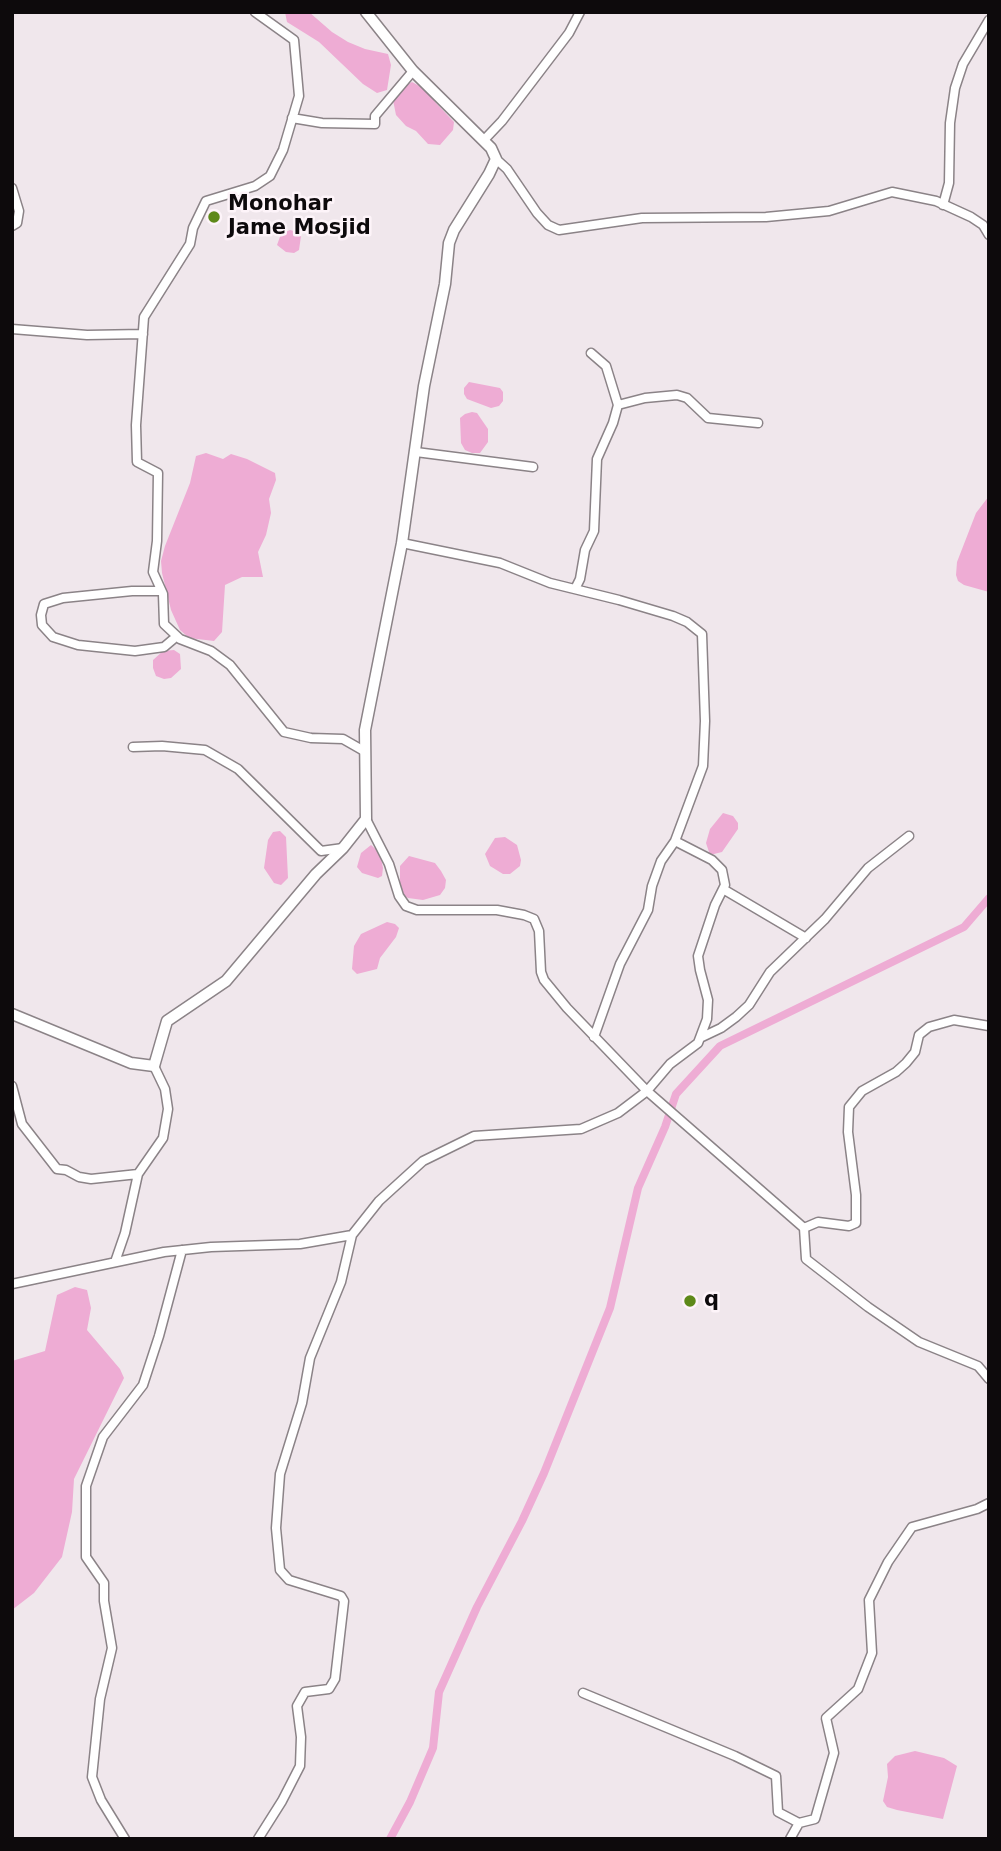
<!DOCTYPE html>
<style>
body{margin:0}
#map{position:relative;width:1001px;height:1851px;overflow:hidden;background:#f0e7ec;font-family:"DejaVu Sans",sans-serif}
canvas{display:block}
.frame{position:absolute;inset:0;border:14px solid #0d0a0c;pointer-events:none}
</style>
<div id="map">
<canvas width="1001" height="1851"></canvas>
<div class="frame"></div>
</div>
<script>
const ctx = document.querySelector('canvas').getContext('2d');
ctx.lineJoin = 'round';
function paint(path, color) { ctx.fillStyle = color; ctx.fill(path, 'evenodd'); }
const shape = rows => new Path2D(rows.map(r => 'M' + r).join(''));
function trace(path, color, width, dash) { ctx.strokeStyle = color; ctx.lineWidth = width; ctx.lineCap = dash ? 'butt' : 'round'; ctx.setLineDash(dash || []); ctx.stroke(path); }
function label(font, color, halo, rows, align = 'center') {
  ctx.font = font + ' "DejaVu Sans",sans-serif'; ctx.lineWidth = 5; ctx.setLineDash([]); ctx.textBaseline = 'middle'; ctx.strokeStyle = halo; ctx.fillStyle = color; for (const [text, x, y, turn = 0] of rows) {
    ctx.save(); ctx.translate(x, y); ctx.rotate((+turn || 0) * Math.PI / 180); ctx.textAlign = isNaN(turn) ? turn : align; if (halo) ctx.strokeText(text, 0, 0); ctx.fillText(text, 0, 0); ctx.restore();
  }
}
paint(shape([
 [285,12,309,12,332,32,348,42,365,49,388,54,391,65,387,90,377,93,363,84,319,42,287,22],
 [412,82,427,90,436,103,454,122,453,130,440,145,428,144,416,131,406,126,396,115,393,100,407,85],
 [290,230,298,232,301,236,299,250,294,253,286,252,277,245,281,234],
 [469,382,500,388,503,392,503,401,499,406,491,408,467,399,464,394,464,388],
 [472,412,477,413,488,429,488,442,480,453,472,453,465,450,461,443,460,418,465,414],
 [206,453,223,459,231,454,247,459,275,473,276,480,269,499,271,513,266,535,258,552,263,577,242,577,225,585,222,632,214,641,189,638,180,630,171,610,162,573,161,561,165,546,190,483,196,456],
 [989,496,989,592,964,585,958,581,956,575,957,562,976,513],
 [174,650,180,654,181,669,171,678,164,679,156,676,153,668,153,660,163,651],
 [723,813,733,816,738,823,738,829,722,852,710,855,706,843,710,829],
 [280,831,286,837,288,878,281,885,274,883,264,868,268,840,273,832],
 [505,837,517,845,521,860,520,866,510,874,503,874,490,866,485,854,495,838],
 [371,845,380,853,383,868,382,876,378,878,362,873,357,867,361,853],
 [409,856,435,863,441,871,446,880,445,888,440,895,423,900,408,898,403,895,400,885,400,866],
 [387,922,395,924,399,928,396,937,380,958,377,969,357,974,352,969,354,946,361,934],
 [75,1287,87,1290,91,1308,87,1330,120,1369,124,1378,74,1479,72,1512,62,1557,34,1593,12,1610,12,1361,45,1351,57,1295],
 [915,1751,944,1758,957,1766,943,1819,897,1810,887,1807,883,1801,888,1777,887,1764,895,1756]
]), '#eeacd4');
trace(shape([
 [390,1839,410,1802,433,1748,439,1692,477,1607,522,1521,544,1473,610,1308,638,1188,665,1127,676,1094,720,1046,964,927,989,898]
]), '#eeacd4', 8);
const minor = shape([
 [255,12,294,40,299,96,283,150,270,176,255,186,206,201,193,228,190,244,144,317,136,425,137,462,158,473,157,541,153,572,163,594,164,624,180,639,211,651,230,665,284,732,311,738,343,739,364,751],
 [292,118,322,123,375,124,375,116,413,71],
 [484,140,502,121,569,33,580,12],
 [496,159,507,169,537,213,548,225,559,230,642,218,766,217,829,211,892,192,936,201,971,217,983,225,989,235],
 [12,188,19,211,17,223,12,226],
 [943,205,949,183,950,123,955,88,963,64,989,20],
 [12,329,87,335,143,334],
 [591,353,606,366,618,405],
 [416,452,533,467],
 [575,589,580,579,585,550,594,531,597,459,613,423,618,405,645,398,677,395,687,398,708,418,758,423],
 [161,591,132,591,63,598,44,604,41,615,42,625,53,637,78,645,135,651,164,647,177,636],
 [133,747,162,746,205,750,238,769,321,851,343,848],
 [366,819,389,864,399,896,406,906,417,910,497,910,524,915,534,919,539,931,541,972,544,980,567,1008,647,1091,804,1228,806,1259,868,1307,919,1342,978,1366,989,1379],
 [723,889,806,938],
 [594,1037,620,964,648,910,652,886,661,861,675,841],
 [700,1038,721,1028,736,1017,749,1005,770,972,825,919,868,868,909,836],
 [12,1086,22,1124,57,1169,66,1170,79,1177,91,1179,138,1174],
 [804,1228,818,1222,849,1226,856,1223,856,1195,848,1132,849,1107,862,1091,896,1072,906,1063,915,1052,919,1035,929,1027,954,1020,989,1026],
 [115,1262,125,1233,138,1174,163,1138,168,1109,165,1089,154,1066],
 [12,1284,164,1252,211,1247,300,1244,352,1235,379,1201,423,1161,474,1136,581,1129,618,1113,647,1091,670,1064,698,1043,707,1019,708,1000,700,970,698,956,715,905,725,885,722,870,712,860,675,841,703,766,705,721,702,634,687,622,673,616,619,600,550,583,500,563,402,543],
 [583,1693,735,1756,776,1776,778,1812,799,1823],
 [125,1839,101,1800,92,1777,100,1699,112,1648,104,1601,104,1583,86,1557,86,1486,103,1437,143,1385,159,1336,182,1250],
 [258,1839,282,1801,300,1766,301,1737,297,1706,305,1692,329,1689,335,1679,344,1601,341,1596,289,1580,280,1570,276,1528,280,1474,302,1403,310,1358,341,1282,352,1235],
 [790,1839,799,1823,815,1819,834,1753,826,1718,858,1689,872,1653,869,1600,888,1562,912,1527,977,1509,989,1503]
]);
const tertiary = shape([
 [12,1014,131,1063,154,1066,167,1021,226,981,316,874,343,848,366,819,365,730,402,543,424,386,445,284,449,243,454,230,489,174,496,159,491,148,413,71,366,12]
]);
trace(minor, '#8b8387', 11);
trace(tertiary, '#8b8387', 13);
trace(minor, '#fff', 8);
trace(tertiary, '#fff', 10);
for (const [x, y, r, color] of [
 [214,217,7,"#5d8919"],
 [690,1301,7,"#5d8919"]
]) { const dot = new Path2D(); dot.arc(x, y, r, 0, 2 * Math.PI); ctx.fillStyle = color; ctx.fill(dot); trace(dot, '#fdf4f9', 2.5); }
label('bold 21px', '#0d0a0c', '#fdf4f9', [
 ["Monohar",228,205],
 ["Jame Mosjid",228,229],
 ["q",704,1301]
], 'left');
</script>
